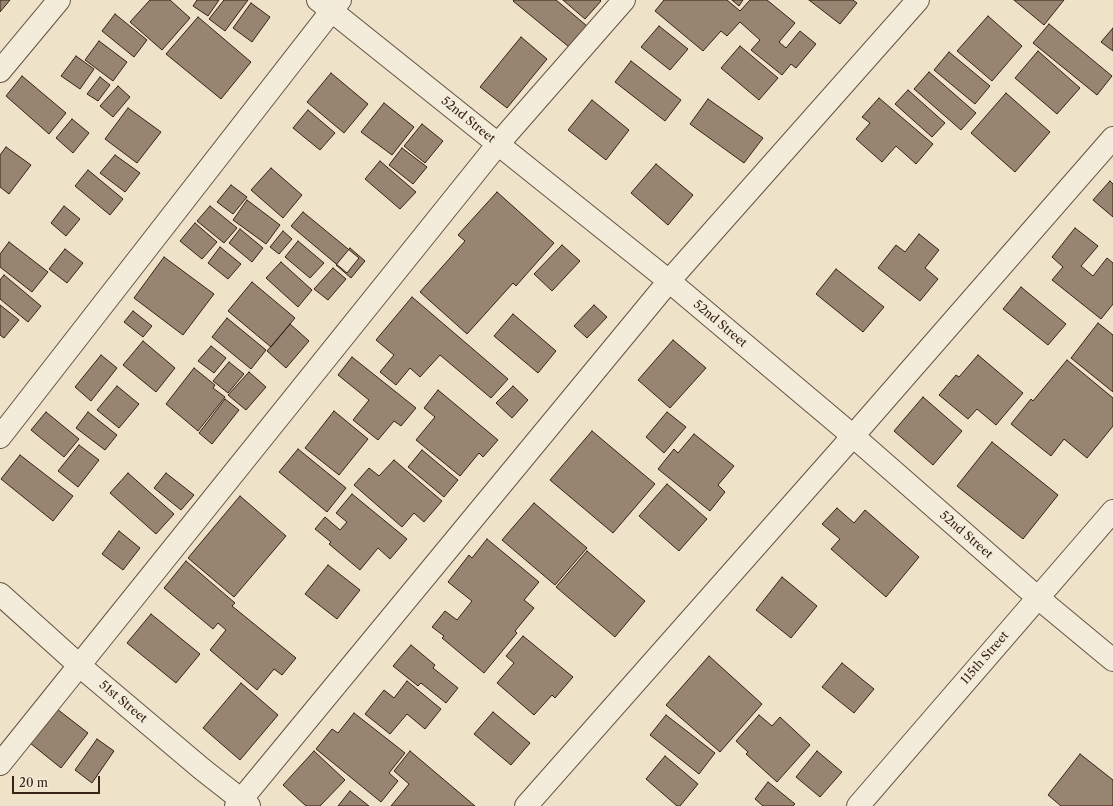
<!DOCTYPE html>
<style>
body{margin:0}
#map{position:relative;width:1113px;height:806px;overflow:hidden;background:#eee2c8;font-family:"Libre Caslon Text",serif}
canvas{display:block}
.scale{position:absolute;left:12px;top:776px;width:88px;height:18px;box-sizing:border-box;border:2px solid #382115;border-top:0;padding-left:5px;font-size:12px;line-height:14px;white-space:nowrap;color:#382115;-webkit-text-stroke:3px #f4ecdb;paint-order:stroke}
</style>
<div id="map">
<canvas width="1113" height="806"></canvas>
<div class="scale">20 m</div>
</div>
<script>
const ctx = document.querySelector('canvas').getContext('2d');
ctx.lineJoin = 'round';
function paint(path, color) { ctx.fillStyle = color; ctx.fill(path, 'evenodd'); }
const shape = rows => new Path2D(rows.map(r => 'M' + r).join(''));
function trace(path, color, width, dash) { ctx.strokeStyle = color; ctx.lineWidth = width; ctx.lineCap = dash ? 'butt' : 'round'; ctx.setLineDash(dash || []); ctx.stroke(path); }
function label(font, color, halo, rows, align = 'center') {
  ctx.font = font + ' "Libre Caslon Text",serif'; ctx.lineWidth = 3; ctx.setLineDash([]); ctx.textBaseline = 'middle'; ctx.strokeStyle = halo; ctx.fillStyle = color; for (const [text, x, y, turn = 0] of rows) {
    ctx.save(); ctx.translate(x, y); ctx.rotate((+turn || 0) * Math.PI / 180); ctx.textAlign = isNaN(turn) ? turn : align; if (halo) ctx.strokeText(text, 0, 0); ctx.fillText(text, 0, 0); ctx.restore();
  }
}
const building = shape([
 [0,0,10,0,0,12,0,0],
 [150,0,170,0,190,18,162,50,130,22,150,0],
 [197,0,219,0,208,16,193,6,197,0],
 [224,0,248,0,225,31,209,19,224,0],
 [514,0,556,0,587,26,569,47,513,1,514,0],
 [563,0,600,0,601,1,585,19,563,0],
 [664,0,727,0,740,11,750,0,767,0,795,23,779,42,786,48,800,31,816,44,796,68,791,64,782,75,751,50,760,40,740,22,727,36,721,31,703,51,655,11,664,0],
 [732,0,743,0,739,6,732,0],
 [809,0,853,0,857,3,840,24,809,0],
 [1014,0,1064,0,1044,25,1014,0],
 [251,3,270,17,252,42,233,28,251,3],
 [115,14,147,40,134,57,102,31,115,14],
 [988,16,1022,46,992,81,957,51,988,16],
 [198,17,251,62,221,99,166,54,198,17],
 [1049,24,1112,76,1097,95,1033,43,1049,24],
 [659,26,688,49,670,70,641,47,659,26],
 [1113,28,1113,51,1101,42,1113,28],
 [521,37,547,59,507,108,480,87,521,37],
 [99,41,127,62,113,81,85,60,99,41],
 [740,46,778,78,759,100,721,68,740,46],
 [1038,51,1080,88,1057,114,1015,78,1038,51],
 [949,52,990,86,975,104,934,70,949,52],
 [76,56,94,69,80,89,61,76,76,56],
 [631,61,681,100,665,121,615,82,631,61],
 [929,72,976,113,961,130,914,89,929,72],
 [331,73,368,104,344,133,307,102,331,73],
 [22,76,66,113,49,134,6,96,22,76],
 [100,77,110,85,98,101,87,94,100,77],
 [118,86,130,97,113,117,100,106,118,86],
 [908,90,945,123,932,137,895,104,908,90],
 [1006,93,1050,132,1015,172,971,133,1006,93],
 [879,98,933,144,916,164,896,146,882,162,856,139,870,123,862,117,879,98],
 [708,99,763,138,744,163,690,124,708,99],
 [592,100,629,130,606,160,568,130,592,100],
 [384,103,414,127,392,155,361,132,384,103],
 [128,108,161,132,137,163,105,139,128,108],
 [308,110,335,133,320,150,293,128,308,110],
 [72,119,89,133,73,153,56,138,72,119],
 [422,124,443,141,425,163,404,146,422,124],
 [6,147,31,165,9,194,0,187,0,155,6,147],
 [402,148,427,167,413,184,389,165,402,148],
 [115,155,140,173,125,192,100,173,115,155],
 [380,161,416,192,400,209,365,179,380,161],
 [656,164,693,195,668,225,631,193,656,164],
 [271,168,302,195,283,218,251,190,271,168],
 [88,170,123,199,110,215,75,186,88,170],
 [1110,181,1113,184,1113,217,1093,200,1110,181],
 [231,185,247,197,233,214,217,202,231,185],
 [497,192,554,243,516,286,513,283,467,334,420,292,465,241,458,235,497,192],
 [247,200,280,225,266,244,233,220,247,200],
 [64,206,80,219,66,236,51,223,64,206],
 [210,206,237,228,224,243,197,221,210,206],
 [303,212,359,258,347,273,291,226,303,212],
 [195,223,217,242,202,259,180,241,195,223],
 [1075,228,1098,246,1081,266,1093,276,1107,258,1113,263,1113,304,1101,319,1052,280,1063,267,1052,257,1075,228],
 [240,229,263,248,252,262,229,243,240,229],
 [283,231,292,239,279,254,270,247,283,231],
 [919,234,939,250,925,268,938,279,920,301,878,268,896,245,905,252,919,234],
 [298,241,324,263,310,278,285,257,298,241],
 [9,242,48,272,32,292,0,267,0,254,9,242],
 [562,245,580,261,552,291,534,274,562,245],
 [220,247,241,264,228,279,208,263,220,247],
 [350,248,365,261,351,278,336,265,350,248],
 [65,249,83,263,67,283,49,269,65,249],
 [164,257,214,294,183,335,134,298,164,257],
 [281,262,312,290,298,307,266,278,281,262],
 [333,268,346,279,328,300,314,289,333,268],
 [836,269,884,307,863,332,816,294,836,269],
 [4,275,41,306,28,322,0,299,0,280,4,275],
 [252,282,295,318,271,347,228,311,252,282],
 [1021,287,1066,324,1048,345,1003,309,1021,287],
 [412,297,508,379,491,398,440,355,420,377,410,368,396,385,380,372,394,355,376,340,412,297],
 [0,305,19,320,4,338,0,335,0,305],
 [594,305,607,317,587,338,574,326,594,305],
 [133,311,152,326,143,337,124,322,133,311],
 [513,314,556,351,538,373,494,336,513,314],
 [227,318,266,350,251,369,212,337,227,318],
 [1098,323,1113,335,1113,392,1071,358,1098,323],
 [290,324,309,341,286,368,267,351,290,324],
 [673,340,706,368,670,408,638,380,673,340],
 [143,341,175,368,156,392,123,365,143,341],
 [211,346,226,358,214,373,198,361,211,346],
 [101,355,117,368,91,401,75,387,101,355],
 [978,355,1023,393,996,425,977,409,968,419,939,395,956,375,959,377,978,355],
 [352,357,416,408,401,426,394,421,378,440,353,420,369,400,338,375,352,357],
 [1067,360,1113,398,1113,426,1087,458,1064,439,1051,456,1011,424,1031,399,1033,401,1067,360],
 [229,362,244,374,228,393,213,381,229,362],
 [194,368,215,385,213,388,225,397,198,431,166,404,194,368],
 [249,372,266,387,246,410,228,395,249,372],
 [117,386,139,404,119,428,97,410,117,386],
 [513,386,528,400,512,418,496,403,513,386],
 [438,390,498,440,483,457,479,453,460,476,416,440,435,417,424,408,438,390],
 [923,397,962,431,933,465,894,431,923,397],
 [225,399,239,410,212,444,199,433,225,399],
 [334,411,368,439,339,475,305,448,334,411],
 [46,412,79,439,64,457,31,430,46,412],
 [88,412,117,435,105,450,76,428,88,412],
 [667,412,686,427,664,453,646,437,667,412],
 [592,431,655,484,613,533,550,480,592,431],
 [694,434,734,466,718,485,725,492,710,511,658,469,674,449,678,453,694,434],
 [992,442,1058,495,1023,539,957,486,992,442],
 [79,445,99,460,78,487,58,471,79,445],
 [298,449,346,488,327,512,279,472,298,449],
 [422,450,458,480,444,497,408,467,422,450],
 [20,455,73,496,53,521,1,479,20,455],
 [394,460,442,501,424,522,414,513,402,527,354,485,369,468,379,476,394,460],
 [128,473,174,514,156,534,110,493,128,473],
 [166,473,194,495,181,510,154,488,166,473],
 [667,484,707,519,679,551,639,516,667,484],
 [352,494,407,539,390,559,378,548,360,570,329,544,331,542,315,529,325,517,340,530,347,522,336,513,352,494],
 [240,496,286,536,234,597,188,558,240,496],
 [534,503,587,548,555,585,502,540,534,503],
 [837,508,854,523,865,510,919,557,886,597,831,549,840,539,822,524,837,508],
 [119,531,140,548,123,570,102,554,119,531],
 [487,539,539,582,524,600,534,608,515,631,517,633,484,673,442,638,444,636,432,627,445,611,457,620,472,601,448,582,469,555,472,558,487,539],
 [587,551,645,601,615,637,556,587,587,551],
 [186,561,235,603,232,606,296,658,282,675,274,669,257,690,210,650,226,630,218,623,213,629,164,588,186,561],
 [328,565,360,590,337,619,305,594,328,565],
 [782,577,817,606,791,638,756,610,782,577],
 [151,614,200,654,176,683,127,643,151,614],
 [523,636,573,677,555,698,552,695,534,715,497,683,514,663,506,656,523,636],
 [411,645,435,665,433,668,458,688,446,703,421,683,418,686,393,666,411,645],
 [709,656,762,704,720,752,666,705,709,656],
 [842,663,874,689,854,713,822,687,842,663],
 [407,681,441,709,425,729,407,714,390,734,365,714,384,690,394,698,407,681],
 [241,683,278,715,240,760,203,728,241,683],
 [57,709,88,733,61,768,30,743,57,709],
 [493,712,530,743,511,765,474,734,493,712],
 [354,713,405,753,389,773,398,781,381,802,316,749,332,729,338,733,354,713],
 [666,715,715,753,699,774,650,735,666,715],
 [759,715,772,726,780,717,810,745,777,782,746,754,748,752,736,741,759,715],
 [97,739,114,751,92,783,75,770,97,739],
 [314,751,345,780,320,806,306,806,283,785,314,751],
 [410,751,475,806,391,806,409,784,394,771,410,751],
 [817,751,842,772,820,797,796,777,817,751],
 [1080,754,1113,780,1113,806,1061,806,1048,795,1080,754],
 [665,756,698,784,680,806,677,806,646,779,665,756],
 [768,782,795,804,793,806,763,806,755,799,768,782],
 [350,791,369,806,338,806,350,791]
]);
paint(building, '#978572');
trace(building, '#382115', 1);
const minor = shape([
 [318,0,669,281,853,436,1037,597,1113,660],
 [0,71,59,0],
 [0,437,340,0],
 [0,594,80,666,202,769,249,806],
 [0,764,498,144,624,0],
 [236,806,669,281,918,0],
 [526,806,853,436,1113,138],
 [858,806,1113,511]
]);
trace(minor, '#665142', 24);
trace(minor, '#f4ecdb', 22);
label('12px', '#382115', '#f4ecdb', [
 ["52nd Street",468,120,39],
 ["52nd Street",720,324,40],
 ["52nd Street",966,535,41],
 ["115th Street",985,658,-49],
 ["51st Street",123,702,40]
]);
</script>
